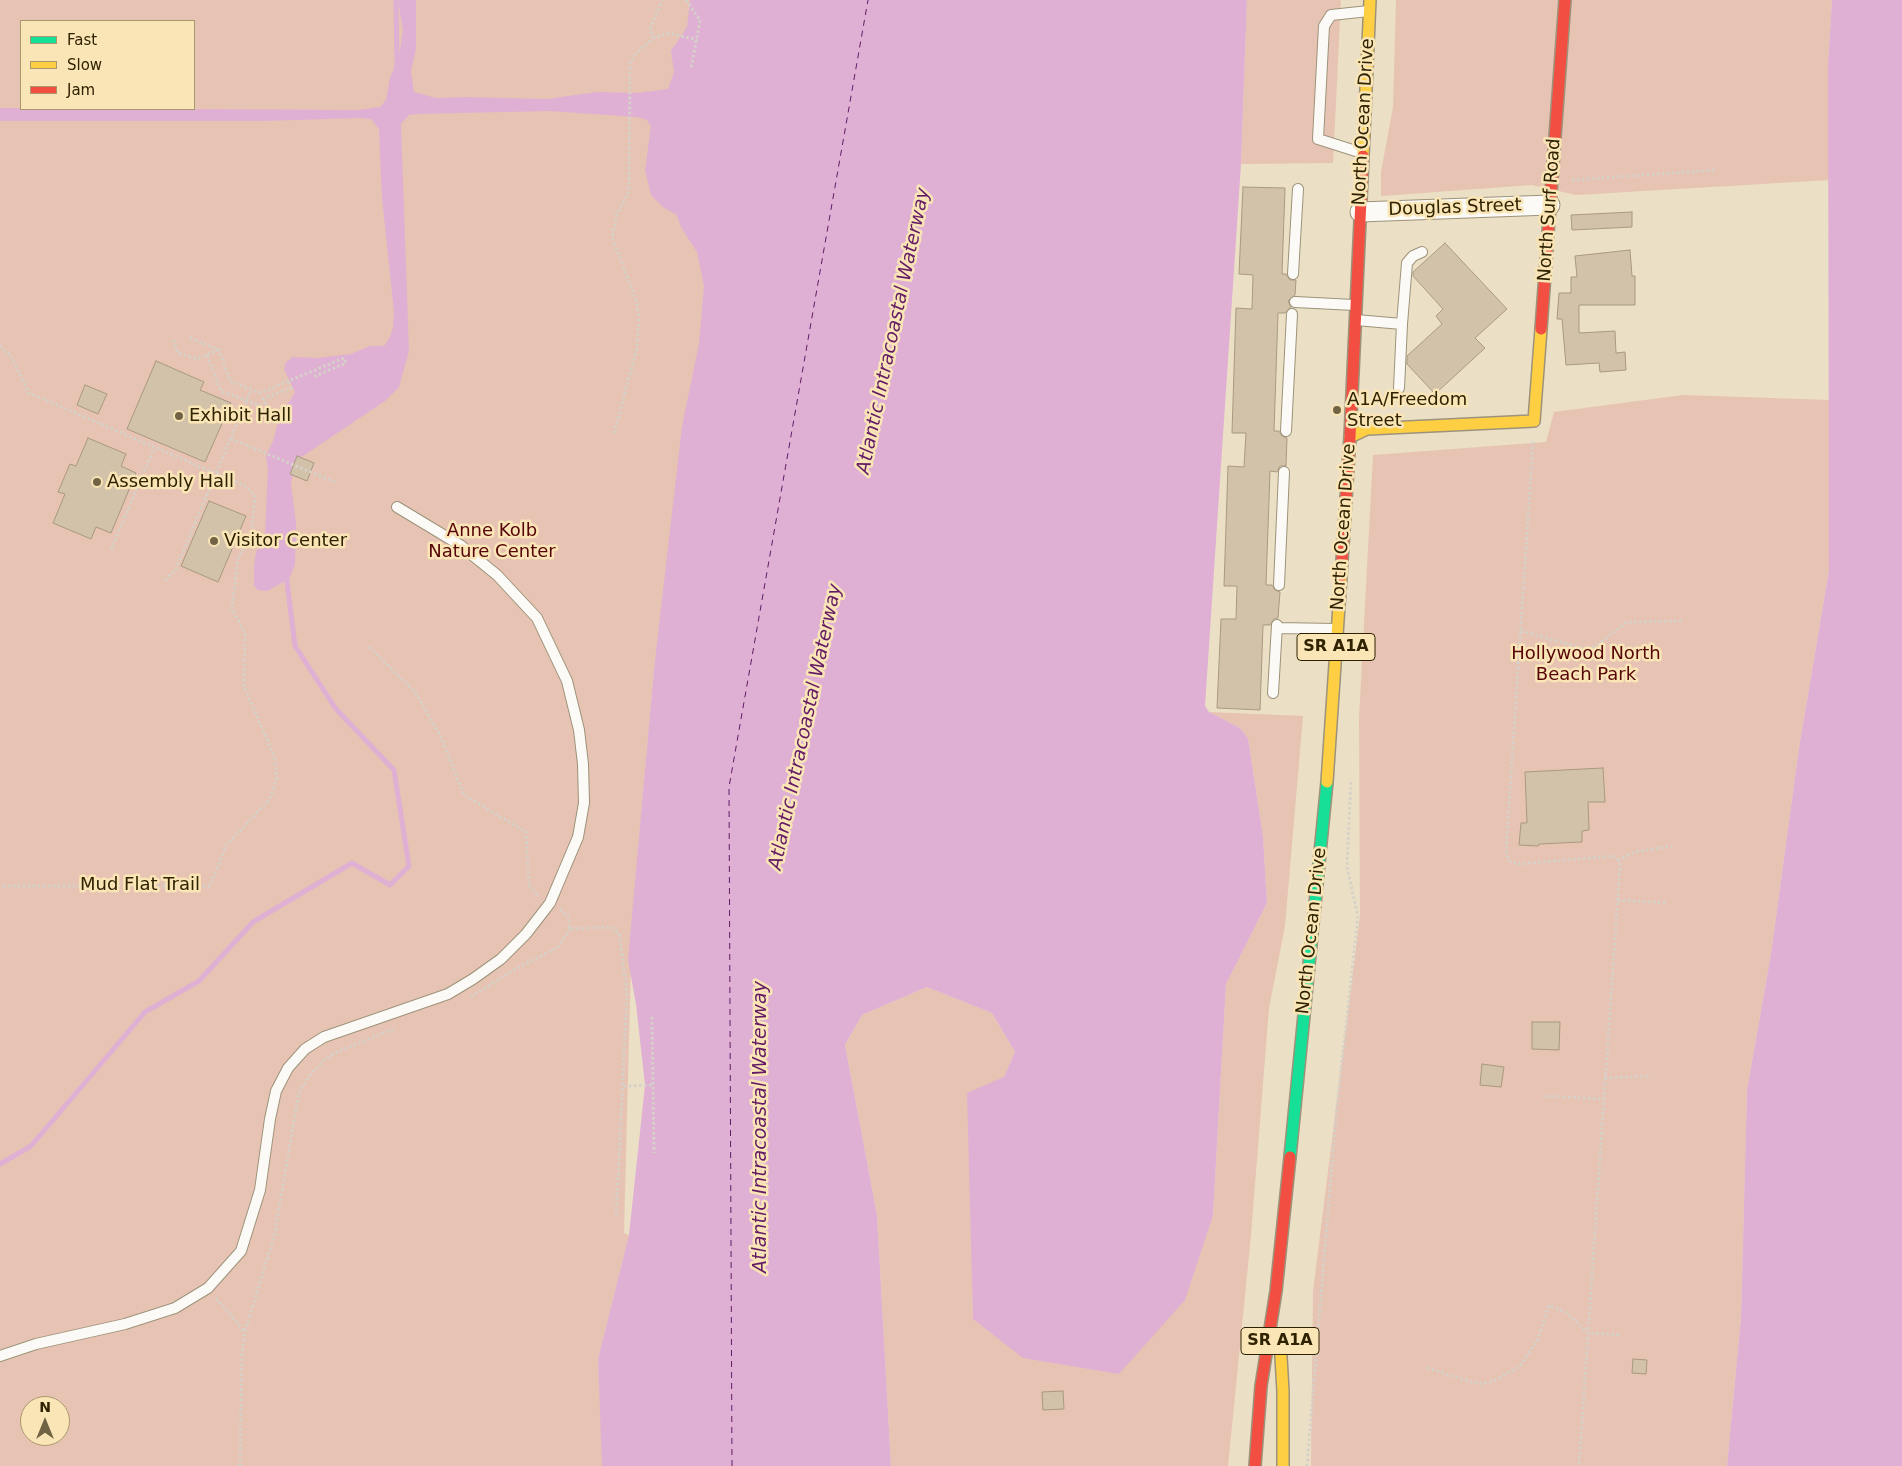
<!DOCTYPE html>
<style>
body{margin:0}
#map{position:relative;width:1902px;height:1466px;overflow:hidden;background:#ebdfc5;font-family:"DejaVu Sans",sans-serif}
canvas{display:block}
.legend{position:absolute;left:20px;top:20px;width:175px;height:90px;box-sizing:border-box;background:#fae5b6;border:1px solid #a9976d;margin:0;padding:6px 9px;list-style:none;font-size:15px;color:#2f2200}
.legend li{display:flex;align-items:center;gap:10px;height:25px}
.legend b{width:25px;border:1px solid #a9976d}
.north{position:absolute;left:20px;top:1396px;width:50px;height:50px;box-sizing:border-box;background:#fae5b6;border:1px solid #a9976d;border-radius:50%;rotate:0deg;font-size:14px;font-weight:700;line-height:20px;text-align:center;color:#2f2200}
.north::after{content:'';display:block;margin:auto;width:18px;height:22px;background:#716445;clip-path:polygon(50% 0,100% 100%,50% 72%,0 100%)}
</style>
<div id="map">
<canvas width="1902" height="1466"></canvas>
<ul class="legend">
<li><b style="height:6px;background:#16e098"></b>Fast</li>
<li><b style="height:6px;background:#ffcf43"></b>Slow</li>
<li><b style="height:6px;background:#f24e42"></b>Jam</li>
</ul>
<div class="north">N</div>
</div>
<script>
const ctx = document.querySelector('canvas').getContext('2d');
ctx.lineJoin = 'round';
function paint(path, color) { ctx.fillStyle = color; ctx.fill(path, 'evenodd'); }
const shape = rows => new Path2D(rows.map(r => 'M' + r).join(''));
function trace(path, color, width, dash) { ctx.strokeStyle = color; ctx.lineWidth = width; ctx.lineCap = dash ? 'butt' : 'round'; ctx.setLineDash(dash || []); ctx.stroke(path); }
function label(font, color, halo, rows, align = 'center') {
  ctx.font = font + ' "DejaVu Sans",sans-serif'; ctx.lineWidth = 5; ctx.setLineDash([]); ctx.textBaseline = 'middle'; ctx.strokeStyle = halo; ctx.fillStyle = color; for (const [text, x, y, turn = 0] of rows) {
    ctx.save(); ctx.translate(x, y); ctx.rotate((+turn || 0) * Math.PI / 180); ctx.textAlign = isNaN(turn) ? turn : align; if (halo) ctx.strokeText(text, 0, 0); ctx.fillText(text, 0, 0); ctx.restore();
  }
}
paint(shape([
 [0,0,754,0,654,669,632,921,624,1233,629,1235,598,1359,604,1466,0,1466],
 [21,21,194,21,194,109,21,109],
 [30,1406,60,1406,60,1436,30,1436],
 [1247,0,1341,0,1333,163,1241,164],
 [1396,0,1832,0,1828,63,1830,180,1576,195,1532,185,1381,196,1381,172,1393,107],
 [1683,395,1830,400,1829,570,1799,748,1771,954,1747,1090,1741,1317,1727,1466,1311,1466,1313,1291,1360,916,1359,718,1373,455,1546,442,1554,412],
 [1209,712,1303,716,1285,926,1269,1008,1251,1235,1228,1466,891,1466,877,1215,845,1045,862,1015,927,987,992,1013,1015,1052,1004,1077,972,1256,973,1319,1213,1215,1226,984,1267,903,1263,836,1248,738,1240,728]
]), '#e7c3b3');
paint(shape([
 [398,0,416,0,416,49,411,71,414,92,436,98,464,97,547,99,597,92,638,93,668,89,674,72,671,51,687,27,690,0,1247,0,1241,164,1205,706,1209,712,1240,728,1248,738,1263,836,1267,903,1226,984,1213,1215,1185,1300,1119,1374,1023,1358,973,1319,967,1093,1004,1077,1015,1052,992,1013,927,987,862,1015,845,1045,877,1215,891,1466,602,1466,598,1359,629,1235,645,1085,636,1004,628,960,654,669,682,426,699,344,704,286,697,252,682,229,676,214,664,208,651,195,645,170,651,126,647,120,637,117,549,111,418,114,409,115,401,124,409,351,402,376,399,387,385,401,297,460,291,483,296,524,295,565,289,579,267,591,258,590,254,586,254,565,256,552,264,541,265,533,268,470,266,456,273,441,282,409,290,401,295,392,284,369,286,362,293,357,317,358,351,354,370,346,384,346,389,339,393,328,394,312,382,198,379,129,371,119,360,118,264,121,0,121,0,108,358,110,380,107,386,100,390,78,399,56,403,31],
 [1832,0,1902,0,1902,1466,1727,1466,1741,1317,1747,1090,1771,954,1799,748,1829,570,1828,63]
]), '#dfb0d4');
trace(shape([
 [396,0,397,67],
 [0,1164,31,1146,145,1012,199,981,253,922,352,863,390,885,409,866,394,770,336,709,295,646,286,574]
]), '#dfb0d4', 5);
trace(shape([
 [732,1466,729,787,868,0]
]), '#641b66', 1, [6, 5]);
const building = shape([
 [1243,187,1285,188,1282,274,1286,274,1290,280,1296,280,1295,295,1288,301,1291,307,1285,313,1278,313,1274,431,1279,431,1282,436,1287,438,1286,466,1280,466,1277,472,1270,471,1266,585,1272,585,1275,590,1280,592,1278,618,1274,619,1270,625,1263,625,1260,710,1217,708,1221,619,1236,619,1237,586,1224,586,1228,466,1244,467,1246,433,1232,433,1236,308,1252,309,1253,275,1239,274,1243,187],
 [1632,212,1632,227,1572,230,1571,215,1632,212],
 [1445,243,1507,309,1475,338,1485,348,1435,394,1407,364,1407,356,1442,324,1436,316,1443,309,1413,276,1413,272,1445,243],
 [1630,250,1632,276,1635,276,1635,305,1579,305,1579,333,1615,331,1616,353,1625,352,1626,370,1600,372,1599,363,1566,365,1562,319,1557,319,1559,293,1571,293,1571,277,1577,277,1575,256,1630,250],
 [156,361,204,382,200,390,231,403,205,462,127,429,156,361],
 [85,385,107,394,98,414,77,405,85,385],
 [88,438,126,454,121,466,136,473,111,533,96,527,91,539,53,523,65,494,58,492,70,464,76,466,88,438],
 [297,456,314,463,307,481,290,474,297,456],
 [209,501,246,516,218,582,181,566,209,501],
 [1603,768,1605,802,1588,802,1589,830,1582,831,1582,842,1539,844,1538,846,1519,845,1521,823,1527,823,1525,772,1603,768],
 [1532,1022,1560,1022,1559,1050,1532,1049,1532,1022],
 [1482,1064,1504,1067,1501,1087,1480,1085,1482,1064],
 [1633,1359,1647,1360,1646,1374,1632,1373,1633,1359],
 [1063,1391,1064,1409,1043,1410,1042,1392,1063,1391]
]);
paint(building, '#d3c2aa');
trace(building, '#a99980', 1);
const lane = shape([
 [1362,153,1318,139,1324,26,1331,15,1369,11],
 [1293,274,1298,189],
 [1295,302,1354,305],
 [1356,320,1402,324,1407,263,1413,256,1422,252],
 [1399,388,1402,324],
 [1286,431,1292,314],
 [1279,585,1284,472],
 [1277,628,1336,629],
 [1273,693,1277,625],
 [0,1356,36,1344,125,1324,175,1308,208,1288,241,1251,260,1190,270,1119,276,1091,288,1068,305,1049,324,1037,448,994,473,979,501,959,526,934,550,903,578,837,584,803,583,764,579,730,567,681,537,618,497,575,460,545,397,507]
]);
const street = shape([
 [1360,212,1550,205]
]);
const fast = shape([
 [1290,1157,1327,782]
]);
const slow = shape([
 [1363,156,1370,0],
 [1350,437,1367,429,1534,421,1541,329],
 [1327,782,1341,576],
 [1280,1340,1283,1391,1283,1466]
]);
const jam = shape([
 [1541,329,1565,0],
 [1341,576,1350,437,1363,156],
 [1255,1466,1261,1386,1276,1291,1290,1157]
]);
trace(lane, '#9d937a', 12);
trace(street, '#9d937a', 21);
trace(fast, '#9d937a', 14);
trace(slow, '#9d937a', 14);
trace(jam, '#9d937a', 14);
trace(shape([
 [686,0,700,20,691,69],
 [654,38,650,29,662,0],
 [1572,180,1717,170],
 [190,338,219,350,230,381,260,393,344,358,346,363,313,377],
 [173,340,178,353,197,359,218,350],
 [0,346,11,356,29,393,245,486,255,495,252,530,238,559,232,608,245,634,244,686,274,756,277,779,269,800,226,846,210,886,0,886],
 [207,355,221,391,260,406,265,403,263,399,291,388,288,381],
 [614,433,637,348,639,316,636,300,612,237,617,214,629,191,630,63,636,53,654,38,668,33,697,40],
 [231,439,335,482],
 [1533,442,1506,851,1509,861,1519,864,1613,856,1618,860,1620,864,1579,1466],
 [111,550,154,448],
 [165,580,175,571,251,390],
 [1521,631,1590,650,1627,622,1684,621],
 [369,647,415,692,441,737,464,795,526,832,529,886,539,897],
 [1618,860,1635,852,1672,846],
 [1618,900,1668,903],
 [560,909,568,917,570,929,611,927,619,933,627,993,616,1218],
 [471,997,512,971,558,947,570,929],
 [652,1017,654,1153],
 [1605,1078,1651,1076],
 [624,1086,654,1085],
 [1543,1096,1604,1099],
 [216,1298,244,1331],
 [1427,1368,1479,1384,1494,1381,1520,1366,1537,1341,1549,1305,1567,1313,1588,1333,1621,1335],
 [240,1466,242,1354,245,1331,274,1237,299,1092,310,1075,324,1060,339,1051,396,1028],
 [1307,1466,1336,1115,1358,917,1347,867,1351,780]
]), '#d6d1c8', 3, [2.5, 2.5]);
trace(lane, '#fcfaf6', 10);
trace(street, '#fcfaf6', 19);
trace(fast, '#16e098', 11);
trace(slow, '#ffcf43', 11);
trace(jam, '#f24e42', 11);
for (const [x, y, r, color] of [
 [1337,410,5,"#716445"],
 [179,416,5,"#716445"],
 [97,482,5,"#716445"],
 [214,541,5,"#716445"]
]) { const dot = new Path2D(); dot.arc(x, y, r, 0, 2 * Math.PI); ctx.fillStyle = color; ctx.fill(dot); trace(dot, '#fae5b6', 2); }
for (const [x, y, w] of [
 [1336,647,78],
 [1280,1341,78]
]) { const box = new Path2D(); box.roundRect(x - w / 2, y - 13.5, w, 27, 4); ctx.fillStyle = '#fae5b6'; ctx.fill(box); trace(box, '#2f2200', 1); }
label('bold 16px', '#2f2200', null, [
 ["SR A1A",1336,647],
 ["SR A1A",1280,1341]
]);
label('18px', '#2f2200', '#fae5b6', [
 ["North Ocean Drive",1364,122,-87],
 ["Douglas Street",1455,208,-2],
 ["North Surf Road",1550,210,-86],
 ["North Ocean Drive",1344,527,-86],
 ["Mud Flat Trail",140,885],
 ["North Ocean Drive",1312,931,-84]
]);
label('18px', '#2f2200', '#fae5b6', [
 ["A1A/Freedom",1347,400],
 ["Street",1347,421],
 ["Exhibit Hall",189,416],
 ["Assembly Hall",107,482],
 ["Visitor Center",224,541]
], 'left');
label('18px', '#560508', '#fae5b6', [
 ["Anne Kolb",492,531],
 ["Nature Center",492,552],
 ["Hollywood North",1586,654],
 ["Beach Park",1586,675]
]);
label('italic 19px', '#641b66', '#fae5b6', [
 ["Atlantic Intracoastal Waterway",894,331,-78],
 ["Atlantic Intracoastal Waterway",806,727,-78],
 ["Atlantic Intracoastal Waterway",761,1127,-90]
]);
</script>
